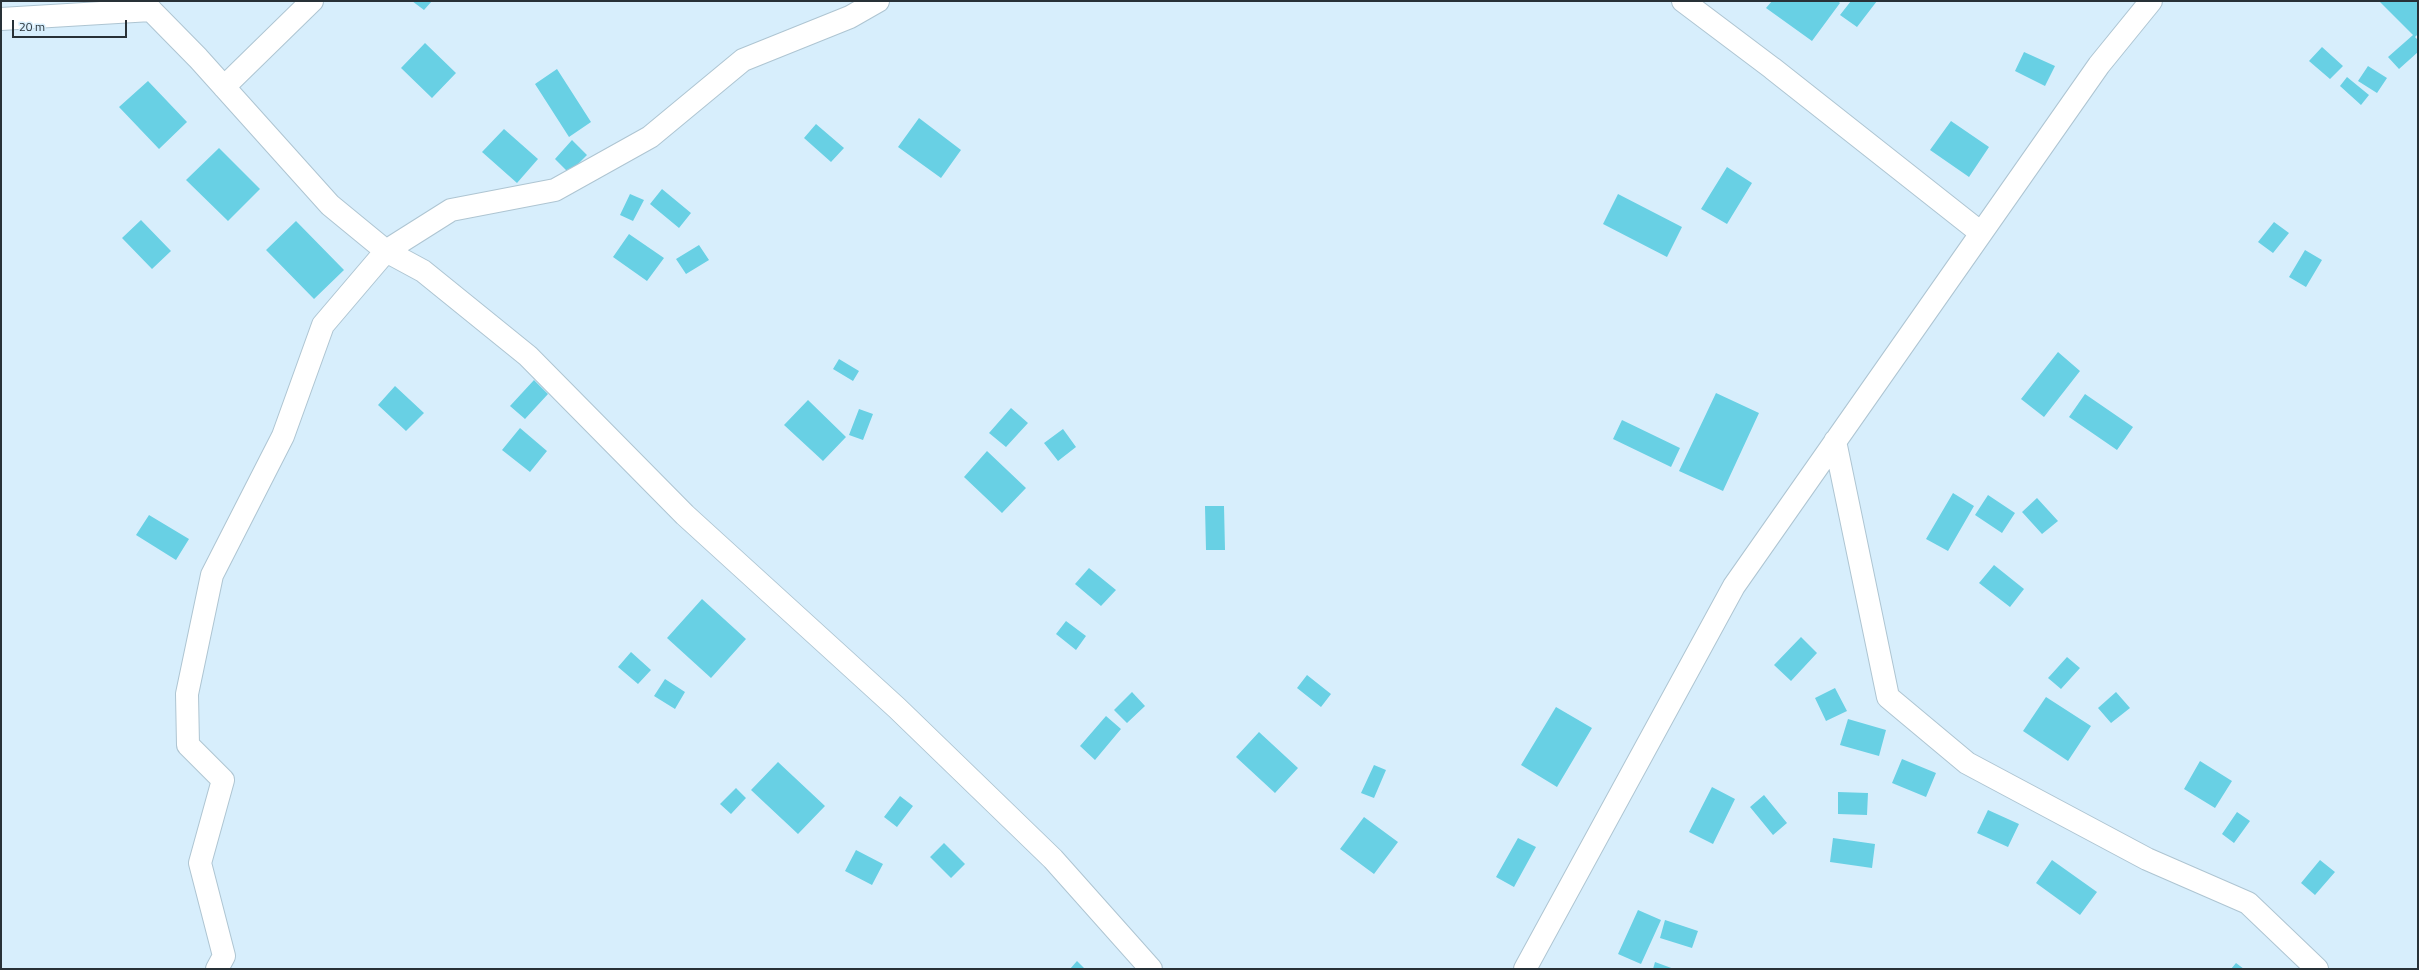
<!DOCTYPE html>
<style>
body{margin:0}
#map{position:relative;width:2419px;height:970px;overflow:hidden;background:#d7eefc;font-family:"Titillium Web",sans-serif}
canvas{display:block}
.frame{position:absolute;inset:0;border:2px solid #283137;pointer-events:none}
.scale{position:absolute;left:12px;top:20px;width:115px;height:18px;box-sizing:border-box;border:2px solid #283137;border-top:0;padding-left:5px;font-size:12px;line-height:14px;white-space:nowrap;color:#283137;-webkit-text-stroke:3px #d7eefc;paint-order:stroke}
</style>
<div id="map">
<canvas width="2419" height="970"></canvas>
<div class="frame"></div>
<div class="scale">20 m</div>
</div>
<script>
const ctx = document.querySelector('canvas').getContext('2d');
ctx.lineJoin = 'round';
function paint(path, color) { ctx.fillStyle = color; ctx.fill(path, 'evenodd'); }
const shape = rows => new Path2D(rows.map(r => 'M' + r).join(''));
function trace(path, color, width, dash) { ctx.strokeStyle = color; ctx.lineWidth = width; ctx.lineCap = dash ? 'butt' : 'round'; ctx.setLineDash(dash || []); ctx.stroke(path); }
paint(shape([
 [412,1,432,1,424,10],
 [1772,1,1838,1,1840,3,1812,41,1766,8],
 [1851,1,1877,1,1857,27,1840,15],
 [2379,1,2418,1,2418,34,2415,37,2418,40,2418,52,2399,69,2388,57,2413,35],
 [425,43,456,73,432,98,401,68],
 [2322,47,2343,66,2330,79,2309,61],
 [2024,52,2055,66,2045,86,2015,71],
 [2368,66,2387,78,2377,93,2358,81],
 [557,69,591,122,569,137,535,84],
 [2347,77,2369,95,2361,105,2340,86],
 [148,81,187,122,159,149,119,107],
 [919,118,961,150,941,178,898,147],
 [1951,121,1989,147,1969,177,1930,150],
 [816,124,844,148,831,162,804,138],
 [504,129,538,159,517,183,482,152],
 [572,140,587,155,569,173,555,159],
 [219,148,260,189,228,221,186,180],
 [1727,167,1752,183,1727,224,1701,209],
 [662,189,691,213,679,228,650,204],
 [630,194,644,200,633,221,620,215],
 [1618,194,1682,227,1667,257,1603,224],
 [141,220,171,251,152,269,122,238],
 [296,221,344,270,314,299,266,250],
 [2274,222,2289,233,2273,253,2258,242],
 [629,234,664,258,647,281,613,257],
 [699,245,709,260,686,274,676,259],
 [2305,250,2322,260,2306,287,2289,277],
 [2058,352,2080,371,2044,417,2021,399],
 [839,359,859,371,853,381,833,369],
 [534,380,548,394,525,419,510,406],
 [395,386,424,413,406,431,378,405],
 [1716,393,1759,413,1723,491,1679,471],
 [2085,394,2133,427,2117,450,2069,417],
 [808,400,846,437,823,461,784,425],
 [1011,408,1028,423,1006,447,989,433],
 [859,409,873,414,863,440,849,435],
 [1622,420,1680,448,1671,467,1613,439],
 [520,428,547,451,530,472,502,450],
 [1063,429,1076,447,1058,461,1044,443],
 [987,451,1026,488,1002,513,964,477],
 [1953,493,1974,506,1948,551,1926,539],
 [1988,495,2015,513,2002,533,1975,515],
 [2037,498,2058,521,2042,534,2022,512],
 [1205,506,1224,506,1225,550,1206,550],
 [149,515,189,539,176,560,136,535],
 [1994,565,2024,589,2010,607,1979,583],
 [1089,568,1116,590,1101,606,1075,584],
 [702,599,746,639,711,678,667,638],
 [1066,621,1086,636,1076,650,1056,634],
 [1801,637,1817,653,1791,681,1774,665],
 [631,652,651,670,638,684,618,667],
 [2067,657,2080,668,2061,689,2048,678],
 [1307,675,1331,694,1321,707,1297,688],
 [665,679,685,692,675,709,654,696],
 [1835,688,1847,711,1826,721,1815,698],
 [1132,692,1145,706,1127,723,1114,710],
 [2116,692,2130,708,2111,723,2098,708],
 [2046,697,2091,726,2068,761,2023,731],
 [1556,707,1592,728,1557,787,1521,765],
 [1106,716,1121,729,1095,760,1080,746],
 [1848,719,1886,730,1879,756,1840,745],
 [1259,732,1298,768,1275,793,1236,757],
 [1902,759,1936,773,1926,797,1892,783],
 [2200,761,2232,781,2215,808,2184,789],
 [778,762,825,806,798,834,751,790],
 [1374,765,1386,770,1374,798,1361,793],
 [1712,787,1735,799,1713,844,1689,832],
 [736,788,746,798,731,814,720,804],
 [1838,792,1868,793,1867,815,1838,814],
 [1764,795,1787,823,1773,835,1750,807],
 [900,796,913,806,897,827,884,817],
 [1988,810,2019,824,2008,847,1977,833],
 [2237,812,2250,821,2234,843,2222,834],
 [1364,817,1398,842,1374,874,1340,849],
 [1518,838,1536,847,1514,887,1496,877],
 [1833,838,1875,844,1872,868,1830,862],
 [944,843,965,864,951,878,930,857],
 [856,850,883,864,872,885,845,871],
 [2052,860,2097,892,2080,915,2036,883],
 [2320,860,2335,872,2315,895,2301,883],
 [1638,910,1661,920,1641,964,1618,954],
 [1665,920,1698,931,1692,948,1660,938],
 [1077,961,1085,969,1070,969],
 [1655,962,1674,969,1653,969],
 [2236,963,2244,969,2231,969]
]), '#68d0e4');
const minor = shape([
 [142,1,198,58,330,205,386,251,423,271,528,356,685,515,897,708,1053,859,1151,969],
 [1683,1,1772,68,1981,233],
 [1,19,151,10],
 [224,87,312,1],
 [1835,441,1888,697,1967,763,2147,859,2248,903,2317,969],
 [217,969,224,956,200,863,223,780,188,745,187,694,212,575,283,436,323,325,386,251,451,210,555,190,650,137,743,60,850,17,878,1],
 [1525,969,1734,586,2099,65,2151,1]
]);
trace(minor, '#aec5d2', 24);
trace(minor, '#fff', 22);
</script>
